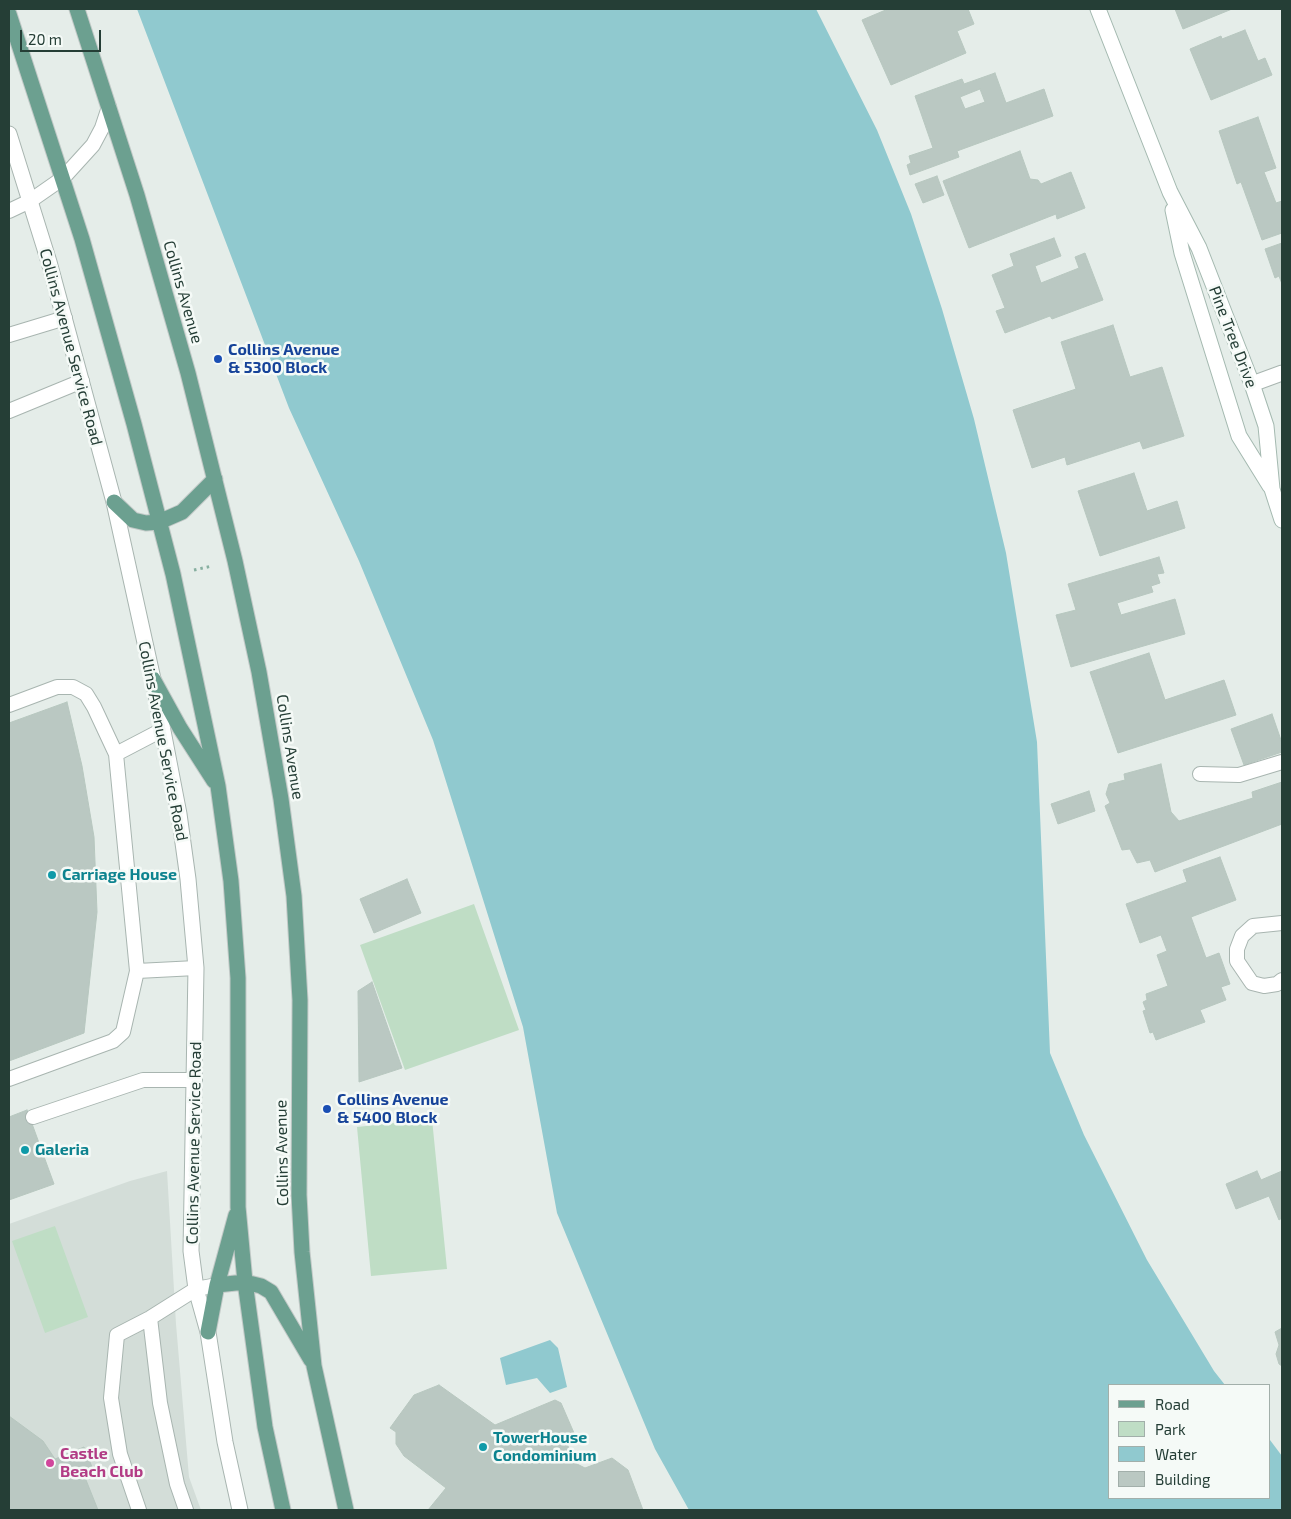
<!DOCTYPE html>
<style>
body{margin:0}
#map{position:relative;width:1291px;height:1519px;overflow:hidden;background:#e5ede9;font-family:"Exo 2",sans-serif}
canvas{display:block}
.frame{position:absolute;inset:0;border:10px solid #253e36;pointer-events:none}
.legend{position:absolute;left:1108px;top:1384px;width:162px;height:115px;box-sizing:border-box;background:#f5faf7;border:1px solid #a2afaa;margin:0;padding:6px 9px;list-style:none;font-size:15px;color:#253e36}
.legend li{display:flex;align-items:center;gap:10px;height:25px}
.legend b{width:25px;border:1px solid #a2afaa}
.scale{position:absolute;left:20px;top:30px;width:81px;height:22px;box-sizing:border-box;border:2px solid #253e36;border-top:0;padding-left:6px;font-size:15px;line-height:18px;white-space:nowrap;color:#253e36;-webkit-text-stroke:4px #f5faf7;paint-order:stroke}
</style>
<div id="map">
<canvas width="1291" height="1519"></canvas>
<div class="frame"></div>
<ul class="legend">
<li><b style="height:6px;background:#6ca090"></b>Road</li>
<li><b style="height:14px;background:#bfddc5"></b>Park</li>
<li><b style="height:14px;background:#90c9cf"></b>Water</li>
<li><b style="height:14px;background:#bac8c2"></b>Building</li>
</ul>
<div class="scale">20 m</div>
</div>
<script>
const ctx = document.querySelector('canvas').getContext('2d');
ctx.lineJoin = 'round';
function paint(path, color) { ctx.fillStyle = color; ctx.fill(path, 'evenodd'); }
const shape = rows => new Path2D(rows.map(r => 'M' + r).join(''));
function trace(path, color, width, dash) { ctx.strokeStyle = color; ctx.lineWidth = width; ctx.lineCap = dash ? 'butt' : 'round'; ctx.setLineDash(dash || []); ctx.stroke(path); }
function label(font, color, halo, rows, align = 'center') {
  ctx.font = font + ' "Exo 2",sans-serif'; ctx.lineWidth = 5; ctx.setLineDash([]); ctx.textBaseline = 'middle'; ctx.strokeStyle = halo; ctx.fillStyle = color; for (const [text, x, y, turn = 0] of rows) {
    ctx.save(); ctx.translate(x, y); ctx.rotate((+turn || 0) * Math.PI / 180); ctx.textAlign = isNaN(turn) ? turn : align; if (halo) ctx.strokeText(text, 0, 0); ctx.fillText(text, 0, 0); ctx.restore();
  }
}
paint(shape([
 [167,1171,176,1324,189,1477,201,1510,9,1510,9,1224,130,1181]
]), '#d3ddd8');
paint(shape([
 [474,904,519,1030,405,1070,360,945],
 [432,1119,447,1269,371,1276,357,1127],
 [55,1226,88,1317,45,1333,12,1241]
]), '#bfddc5');
paint(shape([
 [137,9,816,9,877,130,911,214,942,309,974,419,1006,553,1037,742,1050,1053,1084,1135,1147,1260,1214,1371,1225,1385,1110,1385,1110,1498,1270,1498,1270,1440,1282,1456,1282,1510,689,1510,655,1449,557,1213,523,1027,433,740,359,561,289,408],
 [550,1340,558,1348,567,1387,550,1393,537,1378,506,1385,500,1358]
]), '#90c9cf');
const building = shape([
 [888,9,968,9,974,24,957,31,966,53,891,85,862,20,888,9],
 [1175,9,1232,9,1183,29,1175,9],
 [1245,30,1258,61,1265,58,1272,75,1211,100,1190,49,1221,36,1222,39,1245,30],
 [995,73,1006,103,1044,89,1053,116,957,151,959,157,910,175,907,165,911,163,909,156,933,148,915,96,962,79,964,84,995,73],
 [980,89,985,102,965,109,960,97,980,89],
 [1258,117,1276,168,1264,172,1276,203,1282,201,1282,233,1262,240,1241,182,1237,184,1219,131,1258,117],
 [1020,151,1030,179,1038,180,1041,184,1071,172,1085,208,1057,219,1056,214,969,248,943,181,1020,151],
 [937,176,944,195,923,203,915,184,937,176],
 [1054,238,1061,256,1035,266,1041,283,1079,268,1075,257,1085,253,1103,300,1052,319,1050,316,1005,333,996,311,1005,308,992,275,1014,266,1010,254,1054,238],
 [1282,243,1282,284,1279,276,1275,278,1265,249,1282,243],
 [1113,325,1130,377,1162,367,1184,436,1143,449,1140,441,1067,465,1065,457,1032,468,1013,410,1076,389,1061,342,1113,325],
 [1134,473,1147,511,1177,501,1185,528,1100,556,1078,491,1134,473],
 [1159,557,1164,573,1157,574,1160,583,1151,586,1153,592,1117,603,1121,615,1175,599,1185,634,1071,667,1056,615,1076,610,1068,584,1159,557],
 [1149,653,1165,700,1224,680,1236,715,1118,753,1090,672,1149,653],
 [67,702,82,766,94,837,97,912,84,1033,9,1061,9,723,67,702],
 [1272,714,1282,743,1282,752,1244,765,1231,729,1272,714],
 [1161,764,1171,812,1179,821,1253,798,1252,792,1282,782,1282,824,1155,872,1150,860,1137,863,1130,849,1122,850,1105,806,1110,803,1106,794,1109,784,1125,780,1124,774,1161,764],
 [1089,791,1095,811,1058,824,1051,804,1089,791],
 [1220,857,1236,900,1191,917,1206,958,1219,953,1230,984,1221,987,1226,1000,1200,1010,1205,1022,1156,1040,1153,1032,1150,1033,1143,1011,1146,1010,1143,1002,1147,1000,1146,994,1168,986,1157,955,1167,951,1161,935,1140,943,1126,904,1187,882,1183,870,1220,857],
 [407,879,421,913,374,933,360,899,407,879],
 [372,982,402,1068,359,1082,358,991,372,982],
 [27,1110,54,1184,9,1200,9,1117,27,1110],
 [1257,1171,1261,1180,1282,1171,1282,1218,1279,1220,1269,1196,1236,1209,1226,1184,1257,1171],
 [1282,1328,1282,1366,1279,1364,1276,1354,1279,1345,1275,1332,1282,1328],
 [439,1385,495,1425,555,1400,561,1403,574,1433,566,1441,570,1451,565,1458,585,1468,612,1458,628,1470,643,1510,428,1510,446,1488,404,1456,396,1444,396,1432,390,1428,414,1395,439,1385],
 [9,1416,43,1441,55,1459,84,1447,92,1467,82,1470,98,1510,9,1510,9,1416]
]);
paint(building, '#bac8c2');
trace(building, '#b7c7bf', 1);
const service = shape([
 [9,211,30,201,63,178,93,145,102,128,109,107],
 [9,335,65,318],
 [9,411,82,381],
 [9,705,57,687,73,687,86,694,94,707,116,754,137,971,123,1032,113,1041,9,1079],
 [116,754,162,730],
 [1200,774,1239,775,1282,762],
 [1282,923,1253,926,1242,936,1237,949,1237,961,1252,983,1264,986,1277,984,1282,980],
 [137,971,196,968],
 [33,1117,143,1080,195,1080],
 [150,1318,160,1403,177,1484,186,1510],
 [139,1510,120,1454,111,1398,117,1335,150,1318,196,1289,217,1285]
]);
const minor = shape([
 [1252,384,1282,373]
]);
const tertiary = shape([
 [9,134,49,262,114,502,153,679,179,814,188,879,196,968,191,1251,196,1289,208,1332,225,1442,240,1510]
]);
const secondary = shape([
 [1098,9,1170,192,1199,248,1252,384,1266,426,1272,489,1282,520],
 [1173,210,1182,253,1239,436,1270,486]
]);
const primary = shape([
 [77,9,137,195,188,373,235,561,259,672,281,799,294,896,300,1000,299,1195,302,1252,314,1366,346,1510],
 [9,14,82,239,134,424,173,574,218,786,231,881,238,978,238,1207,245,1282,265,1427,283,1510],
 [114,502,133,520,146,523,159,522,182,512,215,479],
 [153,679,180,728,214,781],
 [217,1285,245,1282,261,1286,271,1292,311,1360],
 [208,1332,217,1285,236,1215]
]);
trace(service, '#a8b5b0', 16);
trace(minor, '#a8b5b0', 17);
trace(tertiary, '#a8b5b0', 17);
trace(secondary, '#a4b9b0', 17);
trace(primary, '#c2c9c7', 17);
trace(shape([
 [194,570,212,566]
]), '#87afa0', 3, [2.5, 4]);
trace(service, '#fff', 14);
trace(minor, '#fff', 15);
trace(tertiary, '#fff', 15);
trace(secondary, '#fff', 15);
trace(primary, '#6ca090', 15);
for (const [x, y, r, color] of [
 [218,359,5,"#1a4fb4"],
 [52,875,5,"#0f9aa8"],
 [327,1109,5,"#1a4fb4"],
 [25,1150,5,"#0f9aa8"],
 [483,1447,5,"#0f9aa8"],
 [50,1463,5,"#d1479c"]
]) { const dot = new Path2D(); dot.arc(x, y, r, 0, 2 * Math.PI); ctx.fillStyle = color; ctx.fill(dot); trace(dot, '#f5faf7', 2); }
label('16px', '#253e36', '#f5faf7', [
 ["Collins Avenue",183,292,74],
 ["Pine Tree Drive",1233,337,69],
 ["Collins Avenue Service Road",71,347,75],
 ["Collins Avenue Service Road",163,741,79],
 ["Collins Avenue",290,747,81],
 ["Collins Avenue Service Road",194,1143,-89],
 ["Collins Avenue",282,1153,-91]
]);
label('bold 16px', '#164399', '#f5faf7', [
 ["Collins Avenue",228,350],
 ["& 5300 Block",228,368],
 ["Collins Avenue",337,1100],
 ["& 5400 Block",337,1118]
], 'left');
label('bold 16px', '#0d838f', '#f5faf7', [
 ["Carriage House",62,875],
 ["Galeria",35,1150],
 ["TowerHouse",493,1438],
 ["Condominium",493,1456]
], 'left');
label('bold 16px', '#b23c85', '#f5faf7', [
 ["Castle",60,1454],
 ["Beach Club",60,1472]
], 'left');
</script>
